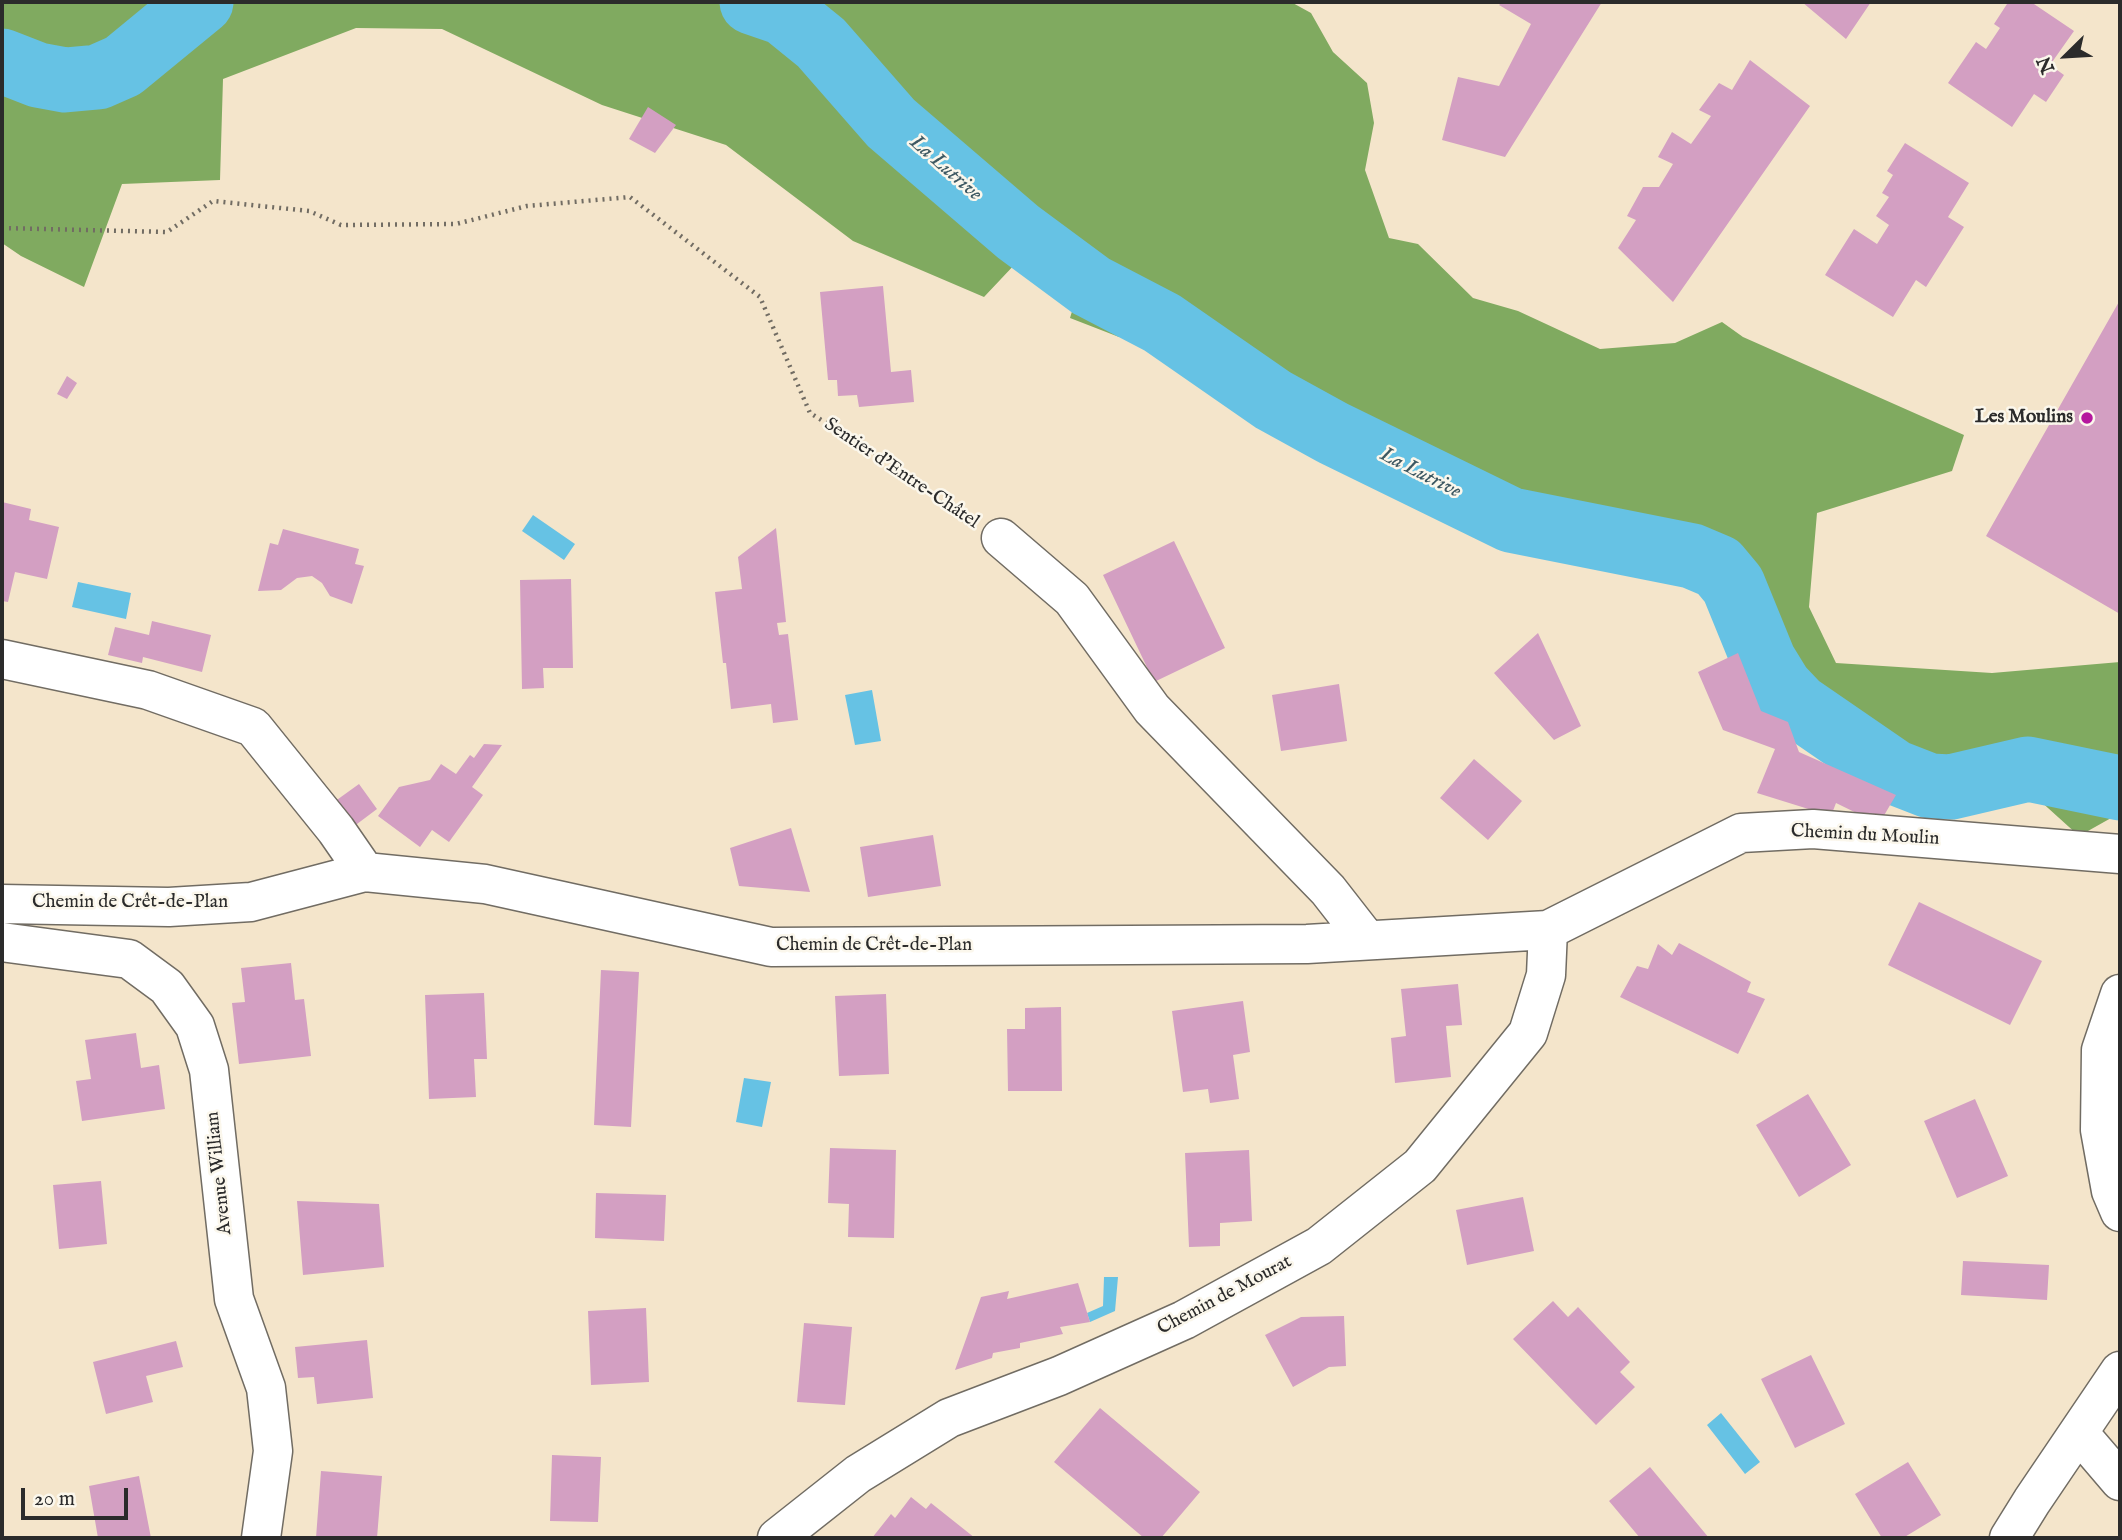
<!DOCTYPE html>
<meta charset="utf-8">
<style>
body{margin:0}
#map{position:relative;width:2122px;height:1540px;overflow:hidden;background:#f4e5cb;font-family:"IM FELL English",serif}
canvas{display:block}
.frame{position:absolute;inset:0;border:4px solid #2b2b2b;pointer-events:none}
.north{position:absolute;left:2031px;top:21px;width:70px;height:70px;-webkit-text-stroke:5px #fbf7ec;paint-order:stroke;rotate:246deg;font-size:19px;font-weight:700;line-height:28px;text-align:center;color:#2b2b2b}
.north::after{content:'';display:block;margin:auto;width:24px;height:32px;background:#2b2b2b;clip-path:polygon(50% 0,100% 100%,50% 72%,0 100%)}
.scale{position:absolute;left:21px;top:1488px;width:107px;height:32px;box-sizing:border-box;border:4px solid #2b2b2b;border-top:0;padding-left:9px;font-size:21px;line-height:24px;white-space:nowrap;color:#2b2b2b;-webkit-text-stroke:5px #fbf7ec;paint-order:stroke}
</style>
<div id="map">
<canvas width="2122" height="1540"></canvas>
<div class="frame"></div>
<div class="north">N</div>
<div class="scale">20 m</div>
</div>
<script>
const ctx = document.querySelector('canvas').getContext('2d');
ctx.lineJoin = 'round';
function paint(path, color) { ctx.fillStyle = color; ctx.fill(path, 'evenodd'); }
const shape = rows => new Path2D(rows.map(r => 'M' + r).join(''));
function trace(path, color, width, dash) { ctx.strokeStyle = color; ctx.lineWidth = width; ctx.lineCap = dash ? 'butt' : 'round'; ctx.setLineDash(dash || []); ctx.stroke(path); }
function label(font, color, halo, rows, align = 'center') {
  ctx.font = font + ' "IM FELL English",serif'; ctx.lineWidth = 5; ctx.setLineDash([]); ctx.textBaseline = 'middle'; ctx.strokeStyle = halo; ctx.fillStyle = color; for (const [text, x, y, turn = 0] of rows) {
    ctx.save(); ctx.translate(x, y); ctx.rotate((+turn || 0) * Math.PI / 180); ctx.textAlign = isNaN(turn) ? turn : align; if (halo) ctx.strokeText(text, 0, 0); ctx.fillText(text, 0, 0); ctx.restore();
  }
}
paint(shape([
 [2,2,1291,2,1311,13,1333,52,1367,83,1374,123,1365,170,1389,238,1418,244,1473,298,1518,311,1600,349,1675,343,1722,322,1743,337,1964,435,1952,471,1817,513,1809,607,1836,663,1992,673,2120,662,2120,813,2079,836,2017,780,1925,809,1799,724,1719,574,1305,413,1222,350,1146,300,1119,337,1070,318,1084,272,1033,245,984,297,853,241,726,145,602,105,442,29,356,28,223,79,220,180,122,184,84,287,21,256,2,243]
]), '#80aa60');
paint(shape([
 [533,515,575,544,564,560,522,531],
 [78,582,131,593,126,619,72,607],
 [872,690,881,741,855,745,845,695],
 [744,1078,771,1082,762,1127,736,1122],
 [1104,1277,1118,1277,1115,1311,1090,1322,1087,1313,1103,1306],
 [1721,1413,1760,1462,1745,1474,1707,1425]
]), '#66c2e4');
trace(shape([
 [752,2,784,13,821,43,891,123,1018,232,1091,286,1162,323,1273,400,1333,433,1511,520,1692,556,1718,567,1733,585,1764,661,1780,687,1798,706,1894,772,1930,786,1951,787,2028,769,2120,788],
 [2,61,38,75,65,80,98,77,123,66,201,2]
]), '#66c2e4', 65);
paint(shape([
 [1502,2,1602,2,1505,157,1442,140,1458,77,1499,86,1531,24,1499,5],
 [1802,2,1871,2,1846,39],
 [2003,2,2031,2,2074,31,2050,65,2064,75,2046,102,2034,94,2012,127,1948,83,1976,42,1986,49,2000,28,1994,24,2007,4],
 [1750,60,1810,106,1673,302,1618,248,1636,220,1627,216,1643,187,1659,187,1673,164,1658,157,1672,132,1691,144,1711,116,1699,110,1719,83,1732,90],
 [648,107,676,125,655,153,629,139],
 [1905,143,1969,183,1948,217,1964,227,1926,287,1916,280,1893,317,1825,275,1854,229,1877,244,1889,225,1876,216,1889,197,1882,193,1893,175,1887,171],
 [883,286,891,372,911,370,914,402,859,407,857,395,838,396,837,380,828,380,820,292],
 [2120,300,2120,614,1986,536],
 [67,376,77,383,67,399,57,394],
 [2,502,31,509,29,520,59,527,47,579,15,572,8,602,2,601],
 [776,528,786,622,777,623,779,635,788,634,798,720,773,723,771,704,731,709,726,663,723,663,715,592,742,589,738,557],
 [283,529,359,549,355,564,364,566,352,604,330,596,322,583,312,576,297,578,281,590,258,591,270,543,278,545],
 [1174,541,1225,648,1154,682,1103,575],
 [571,579,573,668,543,668,544,688,522,689,520,580],
 [152,621,211,635,202,672,143,657,142,663,108,655,115,627,149,635],
 [1538,633,1581,726,1554,740,1494,673],
 [1738,653,1761,711,1788,722,1799,752,1896,795,1879,824,1836,803,1831,816,1757,793,1775,749,1723,730,1698,672],
 [1339,684,1347,741,1281,751,1272,695],
 [484,744,502,745,472,787,483,795,449,842,432,830,420,847,378,816,399,787,430,780,441,764,456,774,470,755,474,758],
 [1474,759,1522,801,1488,840,1440,798],
 [359,784,377,809,353,827,334,802],
 [791,828,810,892,739,886,730,848],
 [933,835,941,886,868,897,860,847],
 [1919,902,2042,961,2010,1025,1888,965],
 [1679,943,1751,982,1747,992,1765,999,1738,1054,1620,997,1637,966,1648,969,1658,944,1672,955],
 [291,963,295,1000,304,999,311,1056,239,1064,232,1003,245,1002,241,968],
 [601,970,639,972,631,1127,594,1125],
 [1458,984,1462,1025,1446,1026,1451,1077,1395,1083,1391,1038,1406,1036,1401,989],
 [484,993,487,1059,474,1059,476,1097,429,1099,425,995],
 [886,994,889,1074,839,1076,835,996],
 [1243,1001,1250,1052,1233,1055,1239,1099,1210,1103,1208,1089,1183,1092,1172,1011],
 [1061,1007,1062,1091,1008,1091,1007,1029,1025,1029,1025,1008],
 [136,1033,141,1068,159,1065,165,1109,82,1121,76,1081,91,1079,85,1040],
 [1808,1094,1851,1165,1799,1197,1756,1125],
 [1975,1099,2008,1176,1957,1198,1924,1121],
 [830,1148,896,1150,894,1238,848,1237,849,1204,828,1203],
 [1249,1150,1252,1221,1220,1223,1220,1246,1189,1247,1185,1153],
 [101,1181,107,1244,59,1249,53,1185],
 [596,1193,666,1195,664,1241,595,1238],
 [1523,1197,1534,1251,1467,1265,1456,1210],
 [297,1201,379,1204,384,1267,303,1275],
 [1963,1261,2049,1265,2047,1300,1961,1295],
 [1078,1283,1090,1322,1060,1327,1063,1334,1020,1343,1020,1348,993,1353,992,1358,955,1370,981,1297,1009,1291,1007,1299],
 [1553,1301,1568,1317,1578,1307,1630,1362,1620,1372,1635,1387,1596,1425,1513,1339],
 [646,1308,649,1382,591,1385,588,1311],
 [1344,1316,1346,1366,1329,1367,1293,1387,1265,1335,1301,1317],
 [804,1323,852,1327,845,1405,797,1402],
 [367,1340,373,1398,317,1404,314,1377,298,1378,295,1347],
 [176,1341,183,1367,146,1376,153,1402,106,1414,93,1362],
 [1811,1355,1845,1424,1795,1448,1761,1379],
 [1100,1408,1200,1492,1161,1538,1144,1538,1054,1462],
 [552,1455,601,1457,598,1522,550,1521],
 [1908,1462,1941,1515,1903,1538,1882,1538,1855,1494],
 [1650,1467,1709,1538,1640,1538,1609,1501],
 [321,1471,382,1476,377,1538,316,1538],
 [139,1476,151,1538,98,1538,89,1486],
 [911,1497,926,1509,931,1503,975,1538,872,1538,891,1514,895,1518]
]), '#d39fc2');
const minor = shape([
 [1001,538,1072,599,1152,709,1328,890,1367,940],
 [2,659,148,690,253,727,336,830,365,872],
 [2,904,169,907,251,902,365,872,485,884,771,947,1307,944,1548,930,1741,833,1813,829,2120,854],
 [2,942,129,959,167,987,195,1026,209,1070,234,1299,266,1388,273,1451,261,1538],
 [2120,994,2101,1050,2100,1130,2111,1191,2120,1212],
 [2079,1433,2120,1481],
 [777,1538,858,1474,949,1418,1059,1376,1184,1320,1319,1246,1420,1166,1528,1033,1546,975,1548,930],
 [2009,1538,2032,1501,2120,1371]
]);
trace(minor, '#716c63', 41);
trace(shape([
 [2,228,167,232,213,201,309,211,341,225,456,224,527,206,630,197,760,297,810,413,898,467,968,524]
]), '#716c63', 4.5, [2, 5]);
trace(minor, '#fff', 38);
for (const [x, y, r, color] of [
 [2087,418,7,"#b5179e"]
]) { const dot = new Path2D(); dot.arc(x, y, r, 0, 2 * Math.PI); ctx.fillStyle = color; ctx.fill(dot); trace(dot, '#fbf7ec', 2.5); }
label('bold 19px', '#2b2b2b', '#fbf7ec', [
 ["Les Moulins",2073,418]
], 'right');
label('19px', '#2b2b2b', '#fbf7ec', [
 ["Sentier d'Entre-Châtel",901,474,34],
 ["Chemin du Moulin",1865,836,3],
 ["Chemin de Crêt-de-Plan",130,903],
 ["Chemin de Crêt-de-Plan",874,946],
 ["Avenue William",220,1173,-96],
 ["Chemin de Mourat",1225,1296,-28]
]);
label('italic 21px', '#3d5862', '#fbf7ec', [
 ["La Lutrive",945,169,41],
 ["La Lutrive",1420,474,27]
]);
</script>
